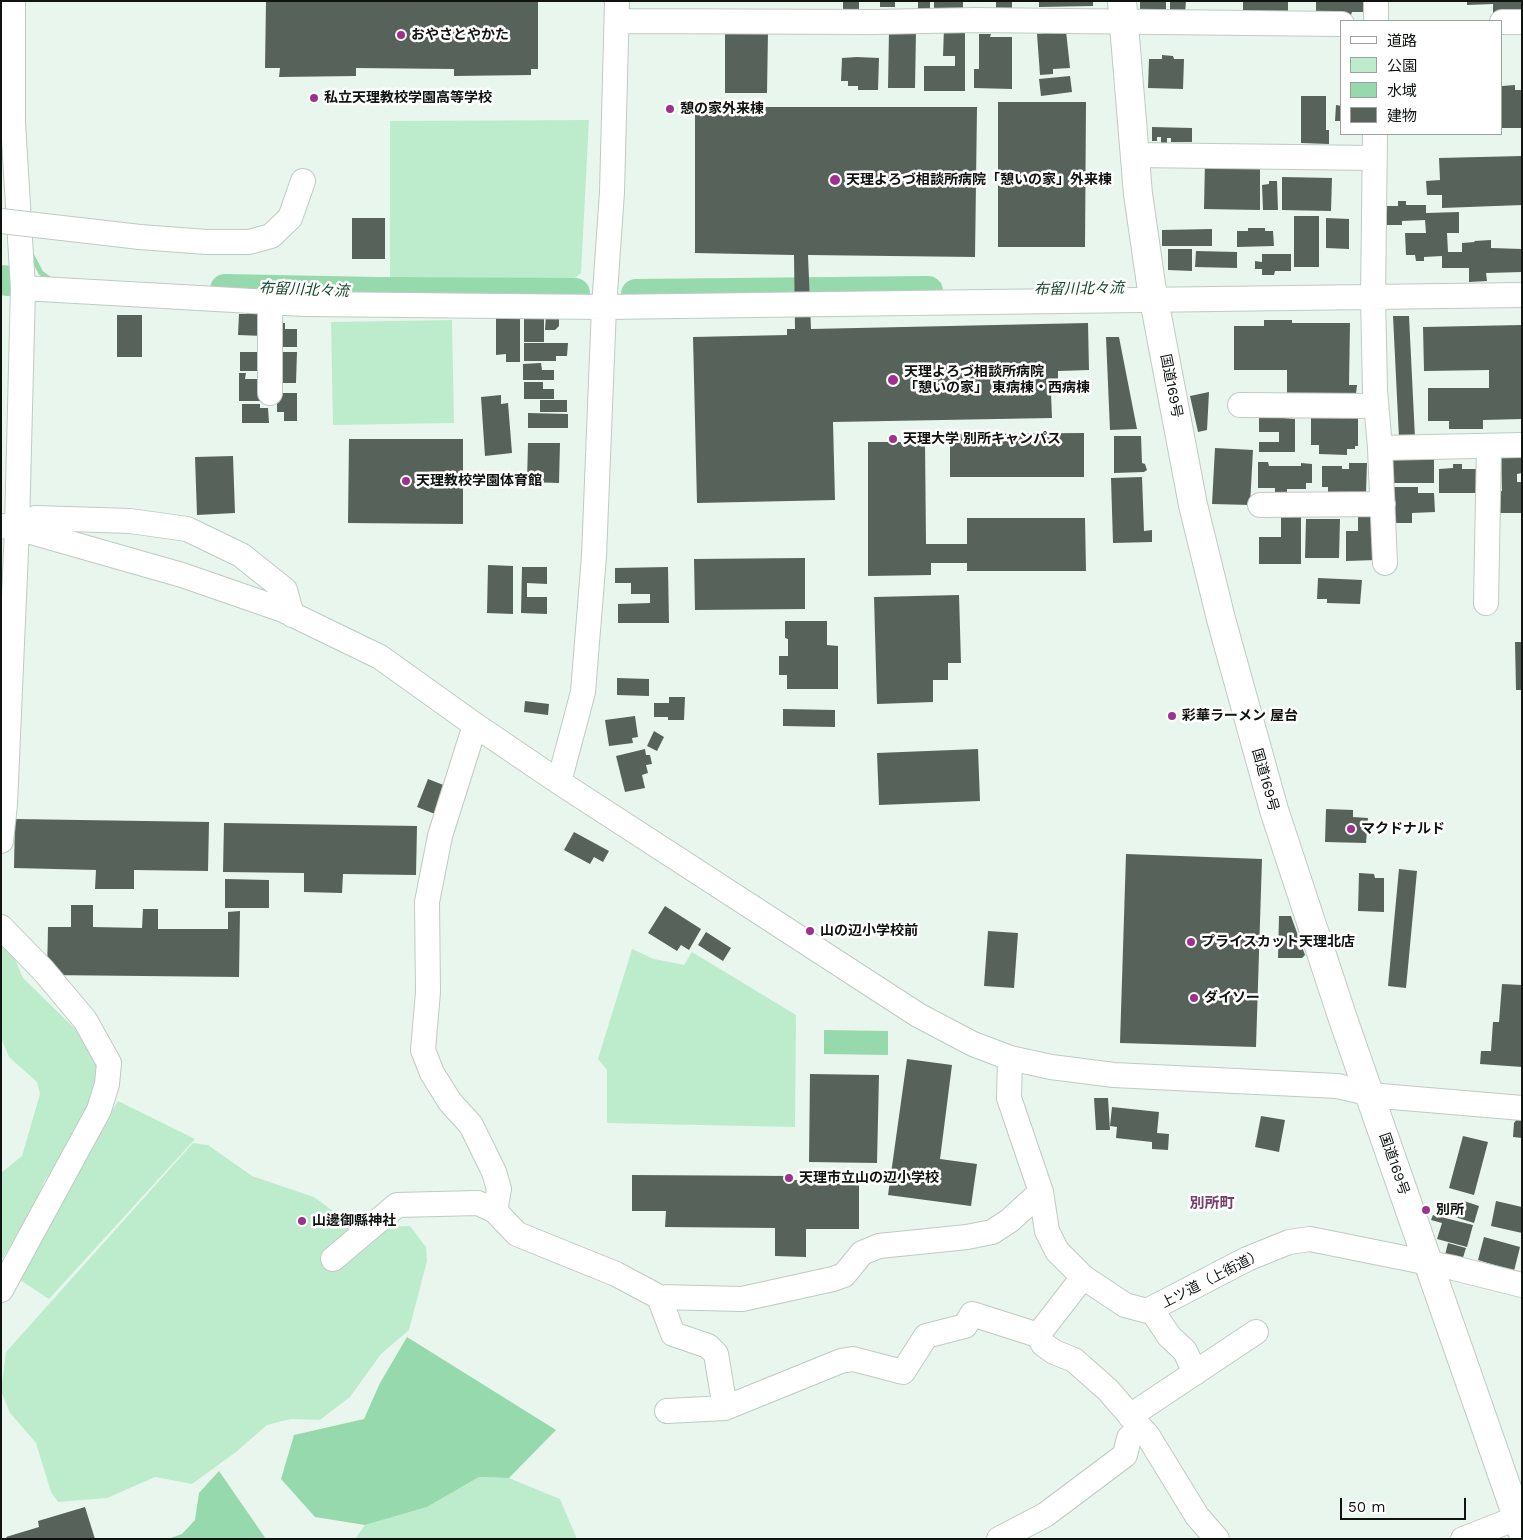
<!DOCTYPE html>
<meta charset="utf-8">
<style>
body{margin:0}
#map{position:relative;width:1523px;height:1540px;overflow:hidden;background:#e9f6ed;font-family:"Work Sans","Noto Sans JP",sans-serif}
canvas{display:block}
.frame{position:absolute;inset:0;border:2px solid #0f1410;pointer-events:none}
.legend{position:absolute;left:1340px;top:20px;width:162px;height:115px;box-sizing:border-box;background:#fff;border:1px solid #9fa19f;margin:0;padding:6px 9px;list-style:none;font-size:15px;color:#0f1410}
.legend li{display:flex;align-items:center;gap:10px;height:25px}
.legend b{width:25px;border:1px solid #9fa19f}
.scale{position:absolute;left:1340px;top:1498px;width:126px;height:22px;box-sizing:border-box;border:2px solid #0f1410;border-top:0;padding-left:6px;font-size:15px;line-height:18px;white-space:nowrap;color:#0f1410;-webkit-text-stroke:4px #fff;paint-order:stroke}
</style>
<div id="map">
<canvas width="1523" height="1540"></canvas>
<div class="frame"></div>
<ul class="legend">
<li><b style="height:6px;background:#fff"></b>道路</li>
<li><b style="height:14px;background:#bdeccc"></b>公園</li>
<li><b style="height:14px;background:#96d9ac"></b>水域</li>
<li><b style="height:14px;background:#57625a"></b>建物</li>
</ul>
<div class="scale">50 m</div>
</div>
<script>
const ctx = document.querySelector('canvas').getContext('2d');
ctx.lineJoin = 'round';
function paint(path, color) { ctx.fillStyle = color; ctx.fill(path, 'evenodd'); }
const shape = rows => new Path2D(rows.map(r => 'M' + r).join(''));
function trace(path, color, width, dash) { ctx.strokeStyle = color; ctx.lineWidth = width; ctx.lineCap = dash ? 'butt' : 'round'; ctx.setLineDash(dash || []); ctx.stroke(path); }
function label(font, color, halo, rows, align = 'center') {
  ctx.font = font + ' "Work Sans","Noto Sans JP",sans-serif'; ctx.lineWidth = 5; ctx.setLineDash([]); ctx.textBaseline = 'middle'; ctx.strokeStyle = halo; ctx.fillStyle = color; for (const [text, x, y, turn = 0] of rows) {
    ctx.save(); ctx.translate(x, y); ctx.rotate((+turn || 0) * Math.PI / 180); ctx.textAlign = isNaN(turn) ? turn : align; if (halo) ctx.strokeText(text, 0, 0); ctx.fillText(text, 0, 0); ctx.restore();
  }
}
paint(shape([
 [589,120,581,273,569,283,390,285,390,121],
 [452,320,454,423,333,425,331,322],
 [1,926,23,978,103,1056,79,1139,45,1180,30,1216,2,1259,1,1173,22,1156,40,1094,37,1082,9,1057,1,1038],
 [632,949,654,959,684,965,692,952,796,1015,795,1127,607,1123,607,1070,598,1059],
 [118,1101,195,1139,49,1299,14,1276],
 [193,1143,208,1145,252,1176,314,1197,356,1228,410,1226,426,1247,427,1261,409,1330,381,1354,350,1397,320,1420,291,1419,267,1425,236,1452,192,1484,155,1477,107,1498,58,1502,51,1492,36,1443,10,1413,1,1391,6,1352],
 [479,1477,509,1478,560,1499,577,1539,355,1539,365,1525,427,1507]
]), '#bdeccc');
paint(shape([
 [824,1030,888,1031,888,1055,824,1054],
 [407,1337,556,1430,509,1478,479,1477,427,1507,365,1525,315,1517,281,1479,294,1435,364,1419,380,1383],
 [219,1471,266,1539,168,1539,182,1534,195,1520,199,1493]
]), '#96d9ac');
trace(shape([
 [31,254,41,273,51,280]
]), '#96d9ac', 5);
trace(shape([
 [1,280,9,281],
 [225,289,377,292,575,293],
 [636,294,928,291]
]), '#96d9ac', 30);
paint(shape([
 [266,1,538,1,538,69,531,69,531,75,454,76,454,69,356,68,356,76,279,77,280,68,265,68],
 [843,1,859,1,859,14,843,14],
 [880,1,895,1,895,7,880,7],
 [918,1,930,1,930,14,918,14],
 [934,1,963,1,963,11,934,10],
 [996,1,1012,1,1012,12,996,12],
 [1039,1,1093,1,1093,6,1039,7],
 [1140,1,1166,1,1166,14,1140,14],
 [1170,1,1186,1,1185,14,1170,14],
 [1243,1,1288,1,1288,12,1243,11],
 [1316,1,1363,1,1363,12,1352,12,1351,15,1316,15],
 [1467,1,1522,1,1522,13,1493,13,1493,4,1467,5],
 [944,28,965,28,965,91,924,91,924,66,955,66,955,56,943,56],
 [889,30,916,30,915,88,888,88],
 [725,31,768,31,767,93,725,93],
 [1066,31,1070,68,1053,69,1053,74,1040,75,1037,34],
 [979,34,991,34,990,37,1012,37,1012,89,974,88,974,69,979,69],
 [1162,55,1173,56,1174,59,1184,59,1183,89,1148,88,1149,59,1162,59],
 [857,57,879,58,878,90,858,90,858,86,848,86,848,81,841,81,842,58],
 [1070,76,1072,92,1041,96,1039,79],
 [1515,85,1515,90,1522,90,1522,128,1502,128,1502,86],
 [1301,96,1326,96,1326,130,1329,130,1329,144,1301,143],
 [998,102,1086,102,1085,247,998,247],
 [1336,105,1342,106,1342,121,1335,121],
 [695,107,977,107,975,257,808,255,811,329,1088,323,1089,370,1058,371,1058,393,1051,394,1052,418,833,422,835,500,697,503,693,337,787,335,787,329,795,329,794,255,695,253],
 [1152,127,1192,128,1192,142,1171,142,1171,138,1167,138,1167,143,1161,143,1161,137,1157,137,1157,141,1152,141],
 [1522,156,1522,205,1442,208,1442,195,1427,195,1426,181,1440,180,1439,158],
 [1205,161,1260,162,1260,210,1204,209],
 [1282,177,1332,178,1331,211,1282,210],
 [1269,181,1277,181,1278,210,1263,210,1262,185,1269,184],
 [1398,201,1406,201,1406,205,1426,205,1426,213,1459,212,1459,233,1447,233,1448,252,1462,252,1462,243,1475,242,1474,241,1491,240,1491,248,1522,249,1522,272,1486,273,1487,281,1469,282,1469,268,1442,268,1442,256,1424,257,1424,261,1416,261,1415,255,1406,255,1405,233,1426,233,1425,220,1402,221,1402,225,1387,225,1386,206,1398,206],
 [1294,216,1319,216,1319,267,1294,267],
 [352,218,385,218,385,259,352,259],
 [1326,218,1349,219,1349,249,1326,248],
 [1248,228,1265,228,1265,231,1273,231,1274,246,1237,247,1237,231,1248,231],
 [1212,229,1212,246,1162,246,1162,230],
 [1168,249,1192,249,1192,271,1168,270],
 [1196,251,1237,252,1237,268,1195,267],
 [1262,254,1291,254,1291,271,1275,271,1274,275,1262,275,1262,269,1255,269,1255,261,1262,262],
 [247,311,264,312,264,336,238,335,239,314,247,314],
 [524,314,544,314,544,342,524,342],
 [546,314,559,315,559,326,555,330,545,330],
 [117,315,142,315,142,357,117,357],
 [496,316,520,316,520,362,506,362,506,354,496,355],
 [1393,316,1409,316,1415,438,1399,438],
 [1264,320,1292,320,1292,323,1350,323,1349,385,1357,385,1356,394,1287,394,1287,370,1234,370,1234,326,1264,326],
 [275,323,285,323,285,329,297,329,297,347,275,347],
 [1522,325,1522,419,1483,420,1483,429,1449,429,1449,421,1428,421,1428,388,1489,388,1489,370,1424,371,1423,327],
 [1106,337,1119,337,1137,429,1110,430],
 [524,343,568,343,567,356,556,356,556,361,524,361],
 [240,352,263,352,262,371,240,371],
 [278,352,297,352,296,383,278,383],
 [541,363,542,370,554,370,554,380,523,380,523,364],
 [239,373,246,373,245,379,261,379,261,401,239,401],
 [524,382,543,382,543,389,554,389,554,399,524,399],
 [1209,392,1207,430,1198,432,1190,396],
 [277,393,297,393,297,421,284,421,284,412,277,412],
 [501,395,501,404,508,403,512,453,485,456,481,397],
 [540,400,567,400,567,412,540,412],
 [242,404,260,404,260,408,268,408,269,423,242,423],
 [528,413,568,414,568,428,528,428],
 [1259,414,1283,414,1283,418,1295,419,1295,452,1259,452,1259,442,1279,442,1279,432,1259,432],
 [1311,414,1358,415,1358,446,1355,446,1355,449,1347,449,1347,455,1319,454,1319,445,1311,445],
 [1084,433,1084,477,950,477,950,434],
 [1114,436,1141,436,1142,463,1145,464,1147,470,1144,472,1114,473],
 [349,439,463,439,463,524,348,523],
 [868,442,925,442,926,544,967,544,967,518,1085,518,1086,571,967,571,967,563,931,563,931,575,868,576],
 [528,443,560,443,559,483,527,482],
 [1215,448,1253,450,1250,505,1212,504],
 [1392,454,1434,454,1434,483,1392,483],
 [1501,455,1522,455,1522,473,1517,474,1517,482,1522,482,1522,513,1499,513,1499,491,1502,491],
 [233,456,235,513,197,515,195,457],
 [1258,462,1268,462,1269,466,1301,466,1301,463,1312,464,1312,483,1306,483,1306,489,1287,489,1287,492,1275,492,1275,488,1258,488],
 [1349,463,1367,463,1366,492,1362,492,1362,497,1328,496,1328,487,1322,487,1322,466,1342,466,1342,469,1349,469],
 [1453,464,1462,464,1462,469,1478,469,1478,493,1439,493,1439,469,1453,468],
 [1142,477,1144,531,1152,530,1152,542,1113,543,1111,478],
 [1392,487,1418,487,1418,493,1434,493,1435,512,1412,513,1412,523,1393,523],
 [1281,513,1301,513,1301,564,1259,564,1259,537,1281,537],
 [1358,515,1373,515,1376,560,1346,561,1346,531,1358,531],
 [1306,519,1340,519,1339,558,1305,558],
 [805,558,805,609,695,610,694,559],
 [488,565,513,566,513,614,487,613],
 [522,567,547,567,547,584,527,583,527,597,547,597,547,614,521,613],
 [668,567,669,623,618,623,618,604,650,603,650,594,631,594,631,583,615,583,615,568],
 [1318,578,1362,580,1360,604,1327,603,1327,599,1317,599],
 [959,595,961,663,948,663,948,680,933,680,933,702,877,704,874,597],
 [785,621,827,621,827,645,838,646,838,689,787,689,787,675,779,675,779,656,788,656,788,639,785,638],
 [1515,642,1522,642,1522,690,1516,690],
 [617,678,649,679,649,696,617,695],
 [669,697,685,697,684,720,668,720,668,717,654,717,654,703,669,703],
 [525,701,549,704,548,715,524,712],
 [783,709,835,710,835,727,783,726],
 [635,716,638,737,632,738,633,743,609,746,605,720],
 [654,731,664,737,657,751,647,746],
 [645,749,646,755,650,755,652,764,646,765,648,773,642,775,645,788,625,792,616,756],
 [978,749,980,801,879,805,877,753],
 [428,779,446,786,435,814,417,807],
 [1326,809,1353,810,1353,817,1368,818,1366,843,1325,842],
 [15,819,209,822,208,871,134,870,134,889,95,889,96,870,14,868],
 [224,823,417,826,416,875,343,874,342,893,304,892,304,873,223,872],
 [574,832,609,851,603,862,594,857,590,864,564,850],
 [1126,854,1262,859,1256,1047,1120,1043],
 [1399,869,1417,871,1406,988,1388,986],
 [1359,873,1374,874,1375,878,1384,878,1384,912,1358,911],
 [225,879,269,880,269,908,225,908],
 [71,905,93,905,93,927,142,928,143,909,158,909,158,929,228,929,228,912,240,911,239,977,47,975,48,927,71,927],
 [665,906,701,929,689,950,681,945,677,951,648,933],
 [1279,916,1291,916,1305,955,1302,958,1278,958],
 [988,931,1018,933,1014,988,984,986],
 [706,932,731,948,723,961,698,945],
 [1502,984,1522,985,1522,1067,1480,1064,1481,1051,1491,1051,1493,1022,1499,1022],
 [907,1059,952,1065,940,1159,977,1164,971,1206,888,1195],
 [810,1074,879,1075,877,1163,809,1162],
 [1094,1098,1108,1098,1110,1130,1096,1130],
 [1112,1107,1159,1112,1157,1133,1169,1134,1168,1150,1152,1149,1152,1142,1116,1138,1117,1127,1110,1126],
 [1520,1115,1522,1115,1522,1138,1513,1137,1514,1123],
 [1261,1116,1285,1120,1279,1152,1255,1147],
 [1463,1136,1488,1142,1474,1195,1449,1188],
 [632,1175,794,1176,794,1180,859,1181,859,1229,806,1229,806,1257,775,1256,775,1228,665,1227,666,1211,632,1211],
 [1461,1200,1479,1206,1474,1223,1455,1217],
 [1496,1201,1522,1207,1522,1233,1491,1226],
 [1433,1215,1473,1225,1467,1247,1437,1239,1442,1223,1431,1220],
 [1484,1237,1520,1247,1514,1271,1478,1260],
 [1448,1243,1466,1248,1461,1264,1444,1259],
 [85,1507,95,1539,7,1539,6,1537,39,1527,38,1521]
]), '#57625a');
const minor = shape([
 [617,21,874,22,975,20,1342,24],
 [1376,21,1376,1],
 [1502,22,1522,22],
 [1375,134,1373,298,1375,390,1380,448,1522,445],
 [1134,155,1374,158],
 [140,237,207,242,249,242,271,236,290,218,303,181],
 [23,288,304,304,604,307,1522,295],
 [270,302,270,393],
 [1240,405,1376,406],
 [1380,448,1385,563],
 [1260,505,1383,504],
 [1,526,17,528,182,575,283,610,380,657,475,725,559,782,918,1015,973,1044,1010,1058,1051,1067,1114,1075,1337,1086,1381,1096,1522,1108],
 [17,528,35,518,130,521,187,529,241,555,285,590,292,615],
 [1486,603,1489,446],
 [475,725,440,836,427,902,428,992,423,1050,432,1073,450,1102,471,1125,494,1172,499,1189,495,1211],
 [559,782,583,692,594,556,604,307,612,192,617,1],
 [1,841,5,804,17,528,23,288,13,123,13,1],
 [1,927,43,970,85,1020,109,1063,107,1084,99,1110,1,1290],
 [1010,1058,1009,1098,1041,1192,1047,1231,1057,1251,1083,1277,1125,1305,1147,1311,1247,1259,1289,1242,1310,1239,1454,1268,1522,1285],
 [333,1259,397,1205,478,1203,495,1211,517,1234,616,1274,659,1297,742,1299,833,1279,844,1275,862,1253,879,1246,967,1237,992,1232,1009,1221,1041,1192],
 [1083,1277,1038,1335,1043,1344,1054,1352,1074,1360,1108,1390,1140,1427,1148,1436,1197,1516,1217,1539],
 [659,1297,673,1334,708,1346,716,1354,725,1408],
 [1151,1309,1169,1336,1185,1351,1195,1373],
 [667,1411,725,1408,841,1361,853,1359,903,1372,926,1336,965,1326,972,1314,1038,1335],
 [1130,1416,1256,1332],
 [999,1539,1045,1515,1125,1455,1129,1438,1140,1427],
 [1463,1539,1517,1518]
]);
const highway = shape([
 [1122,1,1138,194,1151,284,1193,505,1221,619,1274,810,1344,1022,1522,1531]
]);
trace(minor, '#bfcbc2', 26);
trace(highway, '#bfcbc2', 30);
trace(minor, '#fff', 24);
trace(highway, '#fff', 28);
const minorBridge = shape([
 [1,221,140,237]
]);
trace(minorBridge, '#bfcbc2', 26, []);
trace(minorBridge, '#fff', 24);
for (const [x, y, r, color] of [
 [401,35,5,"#a0308e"],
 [314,98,5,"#a0308e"],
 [670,109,5,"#a0308e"],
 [835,180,6,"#a0308e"],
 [893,380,6,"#a0308e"],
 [893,439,5,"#a0308e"],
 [406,481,5,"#a0308e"],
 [1172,716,5,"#a0308e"],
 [1351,829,5,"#a0308e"],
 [810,931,5,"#a0308e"],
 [1191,942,5,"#a0308e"],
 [1194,998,5,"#a0308e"],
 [789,1178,5,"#a0308e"],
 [1426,1210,5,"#a0308e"],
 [302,1221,5,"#a0308e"]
]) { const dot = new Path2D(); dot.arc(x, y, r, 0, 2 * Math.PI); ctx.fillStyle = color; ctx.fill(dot); trace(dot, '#fff', 2); }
label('bold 14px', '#0f1410', '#fff', [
 ["おやさとやかた",411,35],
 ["私立天理教校学園高等学校",324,98],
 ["憩の家外来棟",680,109],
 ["天理よろづ相談所病院「憩いの家」外来棟",846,180],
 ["天理よろづ相談所病院",904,372],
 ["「憩いの家」 東病棟・西病棟",904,388],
 ["天理大学 別所キャンパス",903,439],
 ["天理教校学園体育館",416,481],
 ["彩華ラーメン 屋台",1182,716],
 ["マクドナルド",1361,829],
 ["山の辺小学校前",820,931],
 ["プライスカット天理北店",1201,942],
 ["ダイソー",1204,998],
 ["天理市立山の辺小学校",799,1178],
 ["別所",1436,1210],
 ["山邊御縣神社",312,1221]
], 'left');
label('14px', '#0f1410', '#fff', [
 ["国道169号",1171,386,79],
 ["国道169号",1265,780,74],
 ["国道169号",1394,1164,71],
 ["上ツ道（上街道）",1212,1279,-27]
]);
label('italic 15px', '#15472b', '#fff', [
 ["布留川北々流",1079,289,-1],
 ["布留川北々流",304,290,2]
]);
label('bold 15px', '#773f6c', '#fff', [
 ["別所町",1212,1204]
]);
</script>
